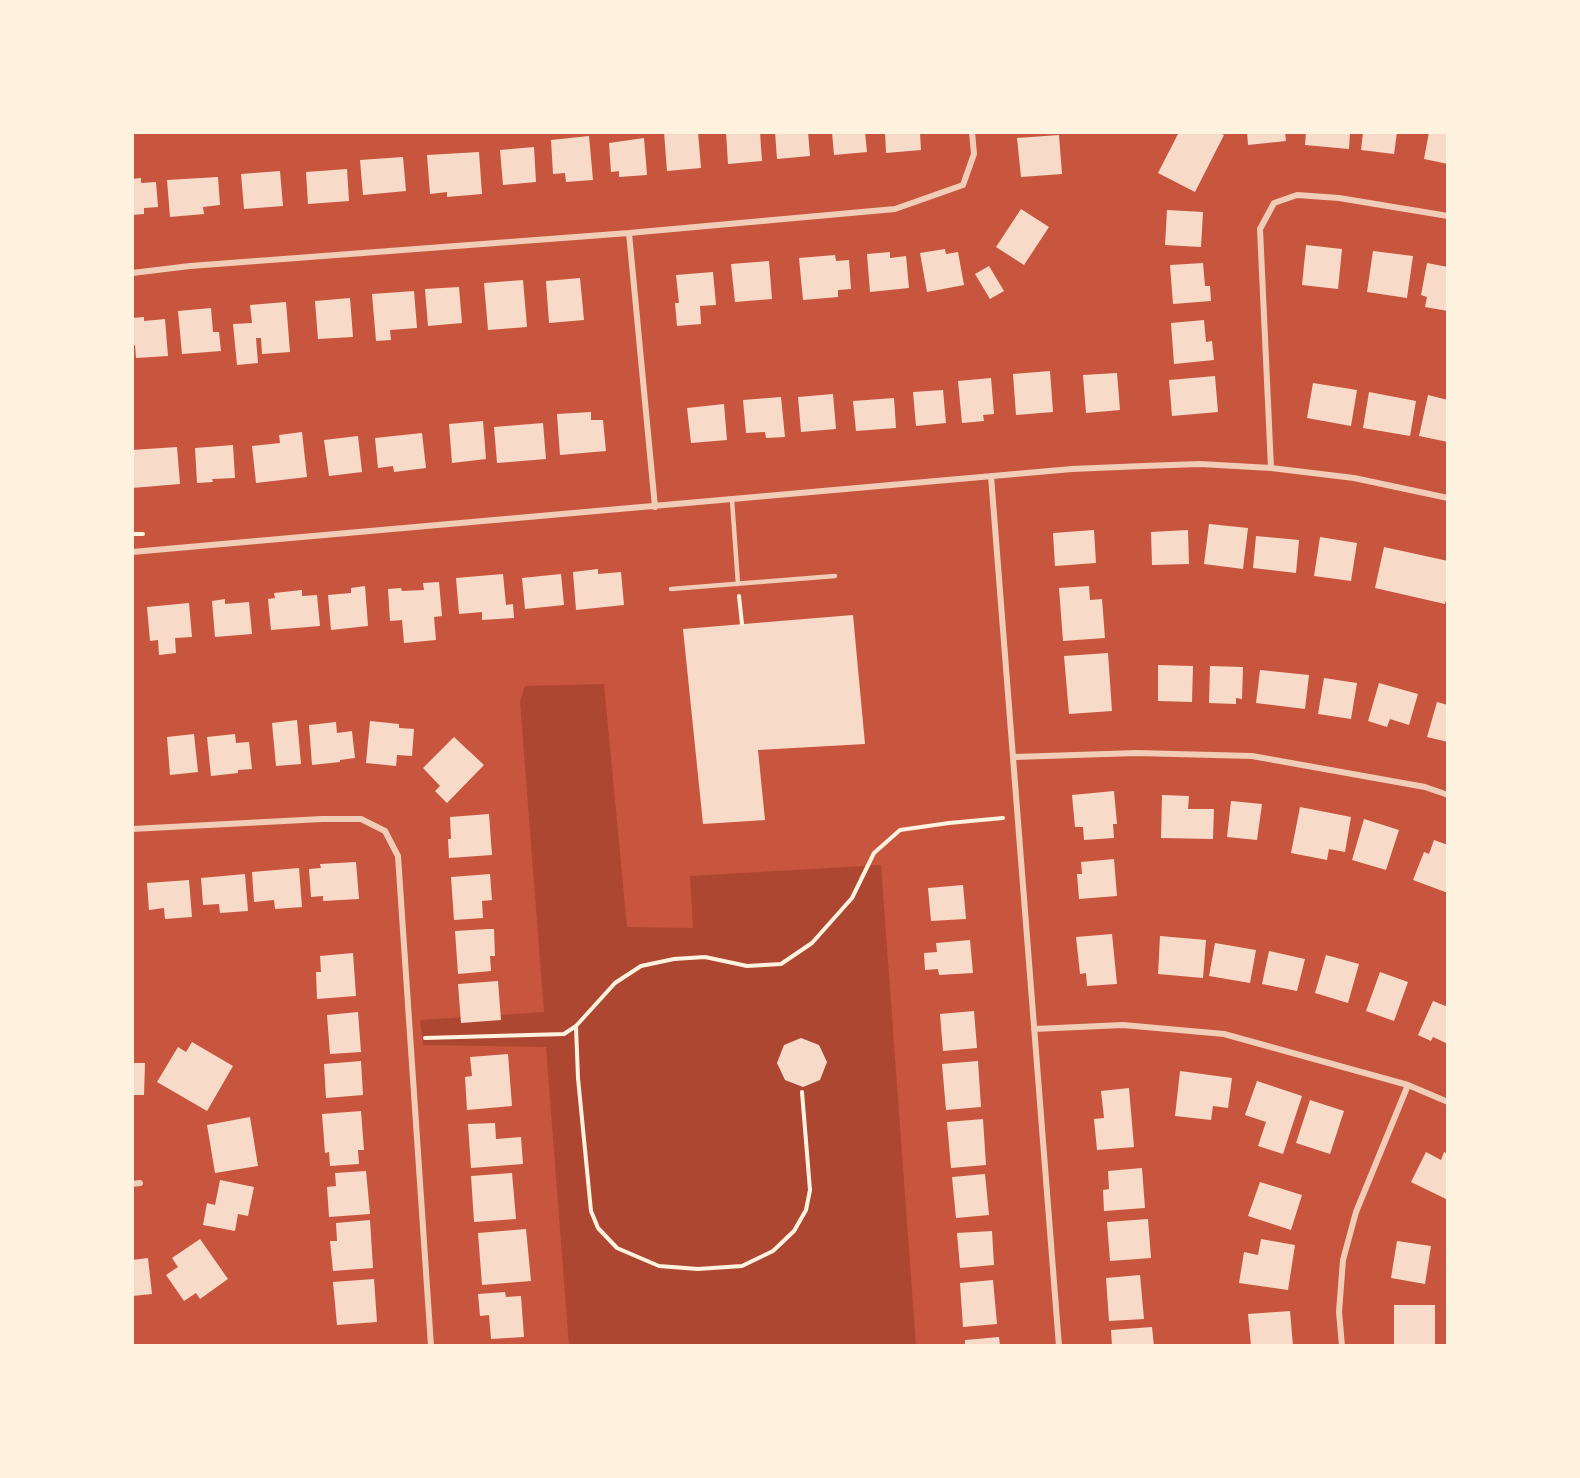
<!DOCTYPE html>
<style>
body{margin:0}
#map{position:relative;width:1580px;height:1478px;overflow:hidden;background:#c8553d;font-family:"Sofia Sans Condensed",sans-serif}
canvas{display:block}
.frame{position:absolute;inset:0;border:134px solid #fff3e0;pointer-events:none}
</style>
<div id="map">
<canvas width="1580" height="1478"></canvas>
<div class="frame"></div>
</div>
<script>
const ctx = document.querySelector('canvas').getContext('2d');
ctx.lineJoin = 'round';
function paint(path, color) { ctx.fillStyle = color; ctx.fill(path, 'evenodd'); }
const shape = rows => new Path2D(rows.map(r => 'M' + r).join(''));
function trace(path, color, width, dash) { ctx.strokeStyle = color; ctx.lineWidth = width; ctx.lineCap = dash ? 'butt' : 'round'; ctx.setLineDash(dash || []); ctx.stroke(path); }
paint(shape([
 [604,684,627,927,693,928,690,876,881,865,916,1346,569,1346,546,1047,423,1045,420,1020,544,1012,520,701,525,686]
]), '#ae4732');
paint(shape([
 [664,132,698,132,701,168,667,171],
 [726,132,760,132,762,161,728,164],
 [775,132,808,132,810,156,777,159],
 [832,132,865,132,867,152,834,155],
 [885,132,920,132,921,150,886,153],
 [1179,132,1218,132,1224,135,1195,192,1158,173],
 [1247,132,1285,132,1286,141,1248,145],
 [1306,132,1350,132,1349,149,1305,145],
 [1363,132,1397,132,1394,154,1361,150],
 [1429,132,1448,132,1448,164,1424,159],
 [1059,135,1062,174,1021,177,1017,138],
 [589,136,593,180,566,182,565,173,553,174,551,140],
 [644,138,647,175,619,177,619,171,611,172,609,143],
 [534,147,536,182,503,185,500,150],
 [479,152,482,194,447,197,447,192,430,194,427,155],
 [403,157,406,191,363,195,360,160],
 [347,169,349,201,308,204,306,172],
 [280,171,283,206,244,209,241,174],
 [218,177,220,205,203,207,204,214,170,217,167,180],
 [141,178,141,183,156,182,158,207,144,208,144,214,132,215,132,179],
 [1021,209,1049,227,1024,265,996,247],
 [1167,210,1203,212,1201,247,1165,245],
 [1306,245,1342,249,1338,289,1302,285],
 [945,249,946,254,958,252,964,285,927,292,920,253],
 [1373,251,1413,256,1407,298,1367,292],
 [890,252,890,258,906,256,909,288,870,292,867,254],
 [835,255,836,261,849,260,851,289,838,290,838,297,803,300,799,258],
 [769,261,772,299,735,302,731,264],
 [1203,263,1205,286,1210,286,1211,301,1173,304,1170,265],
 [1427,263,1448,267,1448,311,1425,307,1427,297,1421,295],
 [989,266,1004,291,990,299,975,274],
 [713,272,716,305,700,306,701,324,677,326,675,303,679,303,676,275],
 [580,278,584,320,549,323,546,281],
 [523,280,527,327,488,330,484,283],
 [459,287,462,323,428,326,425,289],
 [414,291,417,328,390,330,391,340,376,341,372,294],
 [350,298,353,337,318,339,315,301],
 [286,302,290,352,262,354,261,338,256,338,258,363,237,365,233,324,252,323,250,305],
 [211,308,213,332,219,332,221,351,182,354,178,311],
 [144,317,144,321,165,319,168,356,136,358,135,345,132,345,132,318],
 [1204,320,1206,342,1212,341,1214,360,1174,364,1171,323],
 [1050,371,1053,412,1016,415,1013,374],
 [1117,373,1120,410,1086,413,1083,375],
 [1215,376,1218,412,1172,416,1169,380],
 [991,378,994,414,983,415,984,421,962,423,958,381],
 [1313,383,1357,390,1351,426,1307,418],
 [943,390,946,423,916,426,913,392],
 [1369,392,1416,401,1410,436,1363,428],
 [833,394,836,429,801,432,798,397],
 [1428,395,1448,400,1448,442,1419,436],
 [781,397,785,437,766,438,765,432,746,433,743,400],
 [894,398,896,428,856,431,853,401],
 [724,404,727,440,691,443,687,408],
 [591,412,591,420,603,420,606,451,560,455,557,414],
 [483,421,486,459,452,463,449,424],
 [543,423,546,459,497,463,494,427],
 [302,432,307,477,256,483,252,446,280,443,279,435],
 [422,433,426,468,394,472,393,466,378,468,375,438],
 [358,436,362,472,329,476,324,440],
 [233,445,235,478,212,479,213,482,197,483,195,448],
 [177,447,180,484,132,488,132,450],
 [1209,524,1248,528,1243,569,1204,564],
 [1094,530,1096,563,1055,566,1053,533],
 [1188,530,1189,564,1152,565,1151,532],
 [1256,536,1299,540,1296,573,1253,568],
 [1320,537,1357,543,1351,581,1314,576],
 [1384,547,1448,561,1448,592,1445,604,1375,588],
 [598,569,598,574,621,572,624,605,576,610,573,572],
 [503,574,506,605,513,604,514,618,482,620,482,612,459,614,456,578],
 [561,574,564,605,525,609,522,578],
 [439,582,442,616,434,617,436,640,404,643,402,620,390,621,388,589,401,588,402,591,424,590,423,583],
 [365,586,368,626,331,630,328,595,351,593,351,588],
 [1089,586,1090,600,1102,599,1105,638,1063,641,1059,588],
 [302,590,302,596,317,595,320,626,271,630,268,599,275,598,274,593],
 [225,599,225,604,249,602,252,634,215,637,212,601],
 [189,603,192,637,175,638,176,653,159,655,158,640,150,641,147,607],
 [853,615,865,744,758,750,765,820,703,824,683,629],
 [1108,653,1112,711,1069,714,1064,656],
 [1158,665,1193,666,1192,702,1158,701],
 [1210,666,1243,667,1242,699,1236,698,1236,704,1209,703],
 [1260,670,1309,675,1305,709,1256,703],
 [1324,678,1357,683,1351,719,1318,714],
 [1379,683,1418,694,1409,725,1390,719,1387,727,1368,721],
 [1437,702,1448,705,1448,742,1427,737],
 [297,720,301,764,276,766,272,723],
 [370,721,399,724,399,728,414,729,412,756,397,755,396,766,366,763],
 [336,722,337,733,352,731,355,758,340,760,340,762,312,765,309,725],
 [194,734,198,772,170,775,167,737],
 [235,734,236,743,249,742,252,769,238,770,238,773,211,776,207,737],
 [454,737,484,765,447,803,435,791,440,786,423,768],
 [1114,791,1117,824,1113,824,1114,838,1084,840,1083,827,1075,827,1072,795],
 [1162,795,1189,796,1188,809,1214,809,1213,839,1161,838],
 [1231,801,1262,804,1257,840,1227,837],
 [1300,807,1351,817,1345,852,1329,849,1327,860,1291,853],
 [489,814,492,855,449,858,448,839,451,839,450,817],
 [1364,819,1399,830,1386,870,1352,860],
 [1434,840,1448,845,1448,855,1446,861,1448,862,1448,893,1413,880,1424,852,1429,854],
 [1114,859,1117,896,1079,899,1077,874,1082,874,1081,862],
 [356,862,359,899,323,901,323,896,311,897,309,869,321,868,320,864],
 [299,868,302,907,275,909,274,900,254,902,252,872],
 [245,874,248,911,220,913,219,904,203,905,201,878],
 [490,874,492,900,482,901,483,918,454,920,451,877],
 [189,880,192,917,165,919,164,908,149,910,147,883],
 [963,885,966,919,931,921,928,888],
 [488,929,494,929,495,956,490,956,491,971,458,974,455,931],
 [1112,934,1117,984,1087,986,1086,973,1080,974,1076,937],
 [1160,936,1206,940,1203,978,1158,974],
 [970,940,973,973,939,975,938,969,925,970,924,953,937,952,936,943],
 [1215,943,1256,950,1250,983,1209,976],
 [1269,951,1305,959,1297,991,1262,984],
 [353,953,356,996,317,999,316,972,321,972,320,956],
 [1326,955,1359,964,1348,1003,1315,993],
 [1380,972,1408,982,1394,1021,1366,1011],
 [498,981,501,1020,461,1023,458,984],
 [1433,1001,1448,1007,1448,1044,1433,1037,1431,1041,1418,1035],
 [974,1011,977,1048,943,1051,940,1014],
 [358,1012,361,1052,330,1054,327,1015],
 [801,1038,819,1045,827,1062,820,1080,803,1087,785,1080,777,1063,784,1045],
 [192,1042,233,1066,207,1111,157,1082,178,1047,186,1052],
 [508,1054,512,1106,467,1110,465,1077,472,1076,470,1057],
 [361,1061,363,1095,326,1098,324,1064],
 [978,1061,981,1107,946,1110,942,1064],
 [132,1063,145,1063,144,1095,132,1095],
 [1180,1071,1232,1078,1228,1108,1213,1106,1211,1120,1175,1116],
 [1257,1081,1302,1096,1283,1154,1258,1146,1266,1122,1245,1115],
 [1129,1088,1134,1147,1097,1150,1094,1119,1104,1118,1101,1091],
 [1310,1100,1344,1111,1330,1154,1296,1143],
 [361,1111,364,1150,358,1150,359,1164,330,1166,329,1152,325,1153,322,1114],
 [250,1117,258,1166,215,1173,207,1125],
 [983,1119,986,1165,951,1168,947,1122],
 [495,1123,496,1139,521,1137,523,1164,471,1168,468,1124],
 [1426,1152,1441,1160,1444,1152,1448,1154,1448,1200,1411,1182],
 [1142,1168,1145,1208,1104,1211,1103,1190,1109,1189,1108,1171],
 [366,1171,370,1214,329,1217,327,1187,336,1186,335,1173],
 [512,1173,516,1219,474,1222,471,1176],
 [985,1174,989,1215,956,1218,952,1177],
 [220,1180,254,1187,248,1216,238,1214,235,1231,203,1225,207,1203,215,1205],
 [1260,1182,1302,1195,1291,1230,1248,1216],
 [1148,1219,1151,1258,1110,1261,1107,1222],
 [370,1220,373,1268,333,1271,330,1241,337,1241,336,1223],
 [526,1229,531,1281,482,1285,478,1233],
 [992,1231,994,1265,960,1268,957,1233],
 [200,1239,228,1279,200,1299,196,1293,184,1301,166,1275,178,1267,172,1258],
 [1261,1239,1295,1245,1288,1290,1239,1283,1244,1252,1258,1255],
 [1397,1241,1431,1246,1425,1284,1391,1278],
 [148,1258,152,1294,132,1296,132,1260],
 [1140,1275,1144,1319,1109,1321,1106,1278],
 [374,1279,377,1322,337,1325,333,1282],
 [993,1280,997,1324,963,1327,960,1283],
 [505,1292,506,1297,521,1296,524,1337,491,1339,489,1315,480,1316,478,1294],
 [1394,1305,1435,1305,1435,1344,1394,1344],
 [1290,1311,1293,1346,1251,1346,1248,1314],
 [1152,1327,1154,1346,1112,1346,1111,1330],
 [999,1337,1000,1346,965,1346,965,1340]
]), '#f7dbc8');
trace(shape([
 [132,534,143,534],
 [739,596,742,624],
 [576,1027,578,1078,591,1211,598,1228,617,1248,659,1266,698,1269,742,1266,773,1251,794,1231,806,1210,810,1190,802,1092],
 [425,1038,564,1034,576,1026,615,983,641,966,674,959,705,957,747,966,781,964,812,943,852,898,874,853,900,830,949,823,1003,818]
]), '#fff3e0', 4);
trace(shape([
 [732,500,738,584],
 [671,589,835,576]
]), '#f1ccb7', 4.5);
trace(shape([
 [629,233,655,507],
 [132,273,190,266,629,233,895,209,963,185,974,154,972,132],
 [1271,468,1260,229,1274,203,1297,195,1339,198,1448,216],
 [991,476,1059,1346],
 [132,552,1072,469,1143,466,1200,464,1271,468,1354,478,1448,498],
 [1014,757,1137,753,1252,756,1425,787,1448,795],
 [132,829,322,819,361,819,385,831,398,856,431,1346],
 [1034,1029,1123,1025,1224,1034,1408,1085,1448,1102],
 [132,1184,140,1183],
 [1342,1346,1339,1312,1343,1260,1356,1212,1408,1085]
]), '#f1ccb7', 6);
</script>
